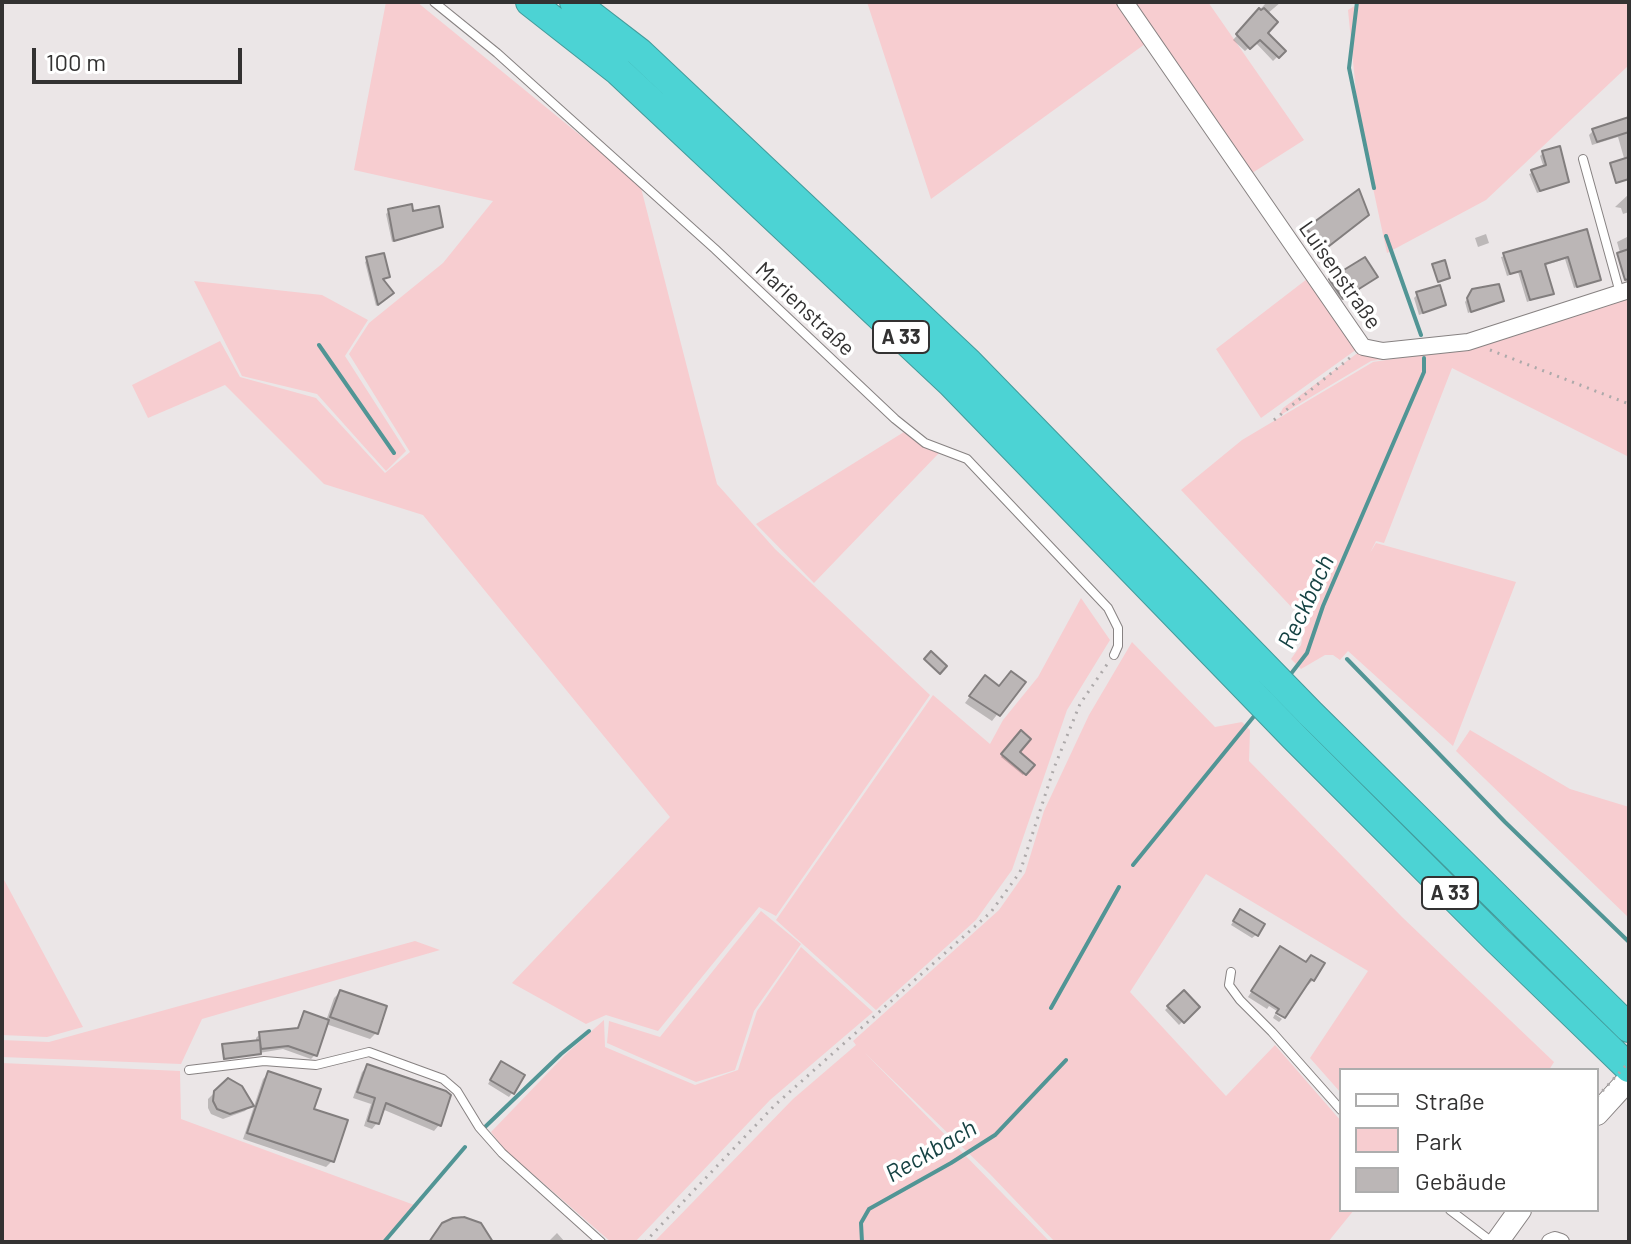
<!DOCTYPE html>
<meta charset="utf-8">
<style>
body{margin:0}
#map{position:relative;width:1631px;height:1244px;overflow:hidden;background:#ebe6e7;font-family:Barlow,sans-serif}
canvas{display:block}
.frame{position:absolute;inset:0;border:4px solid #333232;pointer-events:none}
.legend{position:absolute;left:1339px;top:1068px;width:260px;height:144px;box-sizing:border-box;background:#fff;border:2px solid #adadad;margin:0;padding:10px 14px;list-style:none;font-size:24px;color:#333232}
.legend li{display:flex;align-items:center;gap:16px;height:40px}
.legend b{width:40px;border:2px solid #adadad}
.scale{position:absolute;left:32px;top:48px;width:210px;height:36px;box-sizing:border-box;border:4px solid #333232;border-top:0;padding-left:10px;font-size:24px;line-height:28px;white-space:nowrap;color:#333232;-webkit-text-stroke:6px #fff;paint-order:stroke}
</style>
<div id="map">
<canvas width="1631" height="1244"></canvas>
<div class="frame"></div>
<ul class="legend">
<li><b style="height:10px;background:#fff"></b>Straße</li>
<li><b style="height:22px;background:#f7cdd0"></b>Park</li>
<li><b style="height:22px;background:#bbb6b6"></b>Gebäude</li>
</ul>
<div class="scale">100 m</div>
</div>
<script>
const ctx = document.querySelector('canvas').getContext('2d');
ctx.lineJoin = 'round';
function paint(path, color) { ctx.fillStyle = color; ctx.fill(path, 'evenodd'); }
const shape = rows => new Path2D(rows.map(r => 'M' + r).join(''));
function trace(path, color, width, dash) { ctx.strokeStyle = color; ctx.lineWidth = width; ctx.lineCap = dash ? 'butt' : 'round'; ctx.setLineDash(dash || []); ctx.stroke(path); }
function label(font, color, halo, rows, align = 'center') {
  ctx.font = font + ' Barlow,sans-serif'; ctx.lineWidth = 7; ctx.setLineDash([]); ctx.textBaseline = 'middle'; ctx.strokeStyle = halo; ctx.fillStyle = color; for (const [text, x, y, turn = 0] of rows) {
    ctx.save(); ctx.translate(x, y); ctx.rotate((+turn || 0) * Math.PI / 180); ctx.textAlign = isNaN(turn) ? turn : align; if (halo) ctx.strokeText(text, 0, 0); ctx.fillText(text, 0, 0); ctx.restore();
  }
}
paint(shape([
 [386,2,417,2,640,184,717,484,775,549,930,695,776,916,759,907,658,1031,606,1015,586,1024,512,983,670,817,423,515,324,484,225,385,148,418,132,385,220,341,240,377,316,398,385,473,410,452,349,354,369,323,443,263,493,201,354,170],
 [867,2,1119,2,1145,44,931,199],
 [1130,2,1208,2,1304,140,1249,175],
 [1361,2,1629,2,1629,65,1486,200,1387,253,1359,123,1348,10],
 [1307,279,1357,349,1261,418,1216,349],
 [194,281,322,295,368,320,345,356,406,451,386,471,317,394,242,376],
 [1629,299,1629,457,1452,368,1384,543,1376,541,1370,553,1376,543,1516,582,1453,746,1348,651,1340,660,1333,655,1325,655,1301,669,1291,659,1301,645,1304,629,1298,614,1181,490,1242,440,1373,362,1466,348],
 [1363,349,1431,352,1371,361,1279,416,1283,408],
 [912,427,939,453,814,583,756,524],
 [1081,598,1110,640,1067,710,1012,870,976,920,876,1010,776,920,933,695,990,744,1003,720,1038,677],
 [1132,642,1215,727,1242,722,1250,730,1249,761,1402,917,1554,1062,1549,1070,1341,1070,1341,1093,1310,1058,1368,971,1206,874,1130,992,1226,1096,1275,1045,1341,1121,1341,1210,1354,1210,1328,1242,1055,1242,989,1173,865,1053,1050,1242,654,1242,793,1099,856,1045,853,1041,999,910,1025,873,1044,811,1089,715],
 [1470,730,1570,789,1629,807,1629,918,1456,751],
 [2,876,83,1027,47,1037,2,1035],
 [761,911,801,944,754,1011,735,1070,696,1082,607,1043,609,1021,660,1037],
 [415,941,440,950,202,1019,181,1064,2,1057,2,1040,49,1042],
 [801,947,873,1012,770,1100,635,1242,611,1242,505,1150,491,1132,566,1054,604,1020,605,1047,695,1085,738,1070,757,1011],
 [2,1063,180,1071,181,1119,417,1206,384,1242,2,1242]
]), '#f7cdd0');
paint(shape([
 [1263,2,1281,2,1267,14,1265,33,1283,51,1273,61,1255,42,1245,51,1233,40,1265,4],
 [1629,119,1629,156,1624,158,1618,137,1592,145,1589,135,1593,131],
 [1543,153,1567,182,1537,193,1529,174,1544,168,1540,156],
 [1629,194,1629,212,1623,214,1621,208,1615,207],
 [389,211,412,214,441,227,392,242,386,214],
 [1361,219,1318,254,1303,234,1308,229],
 [1585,231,1599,279,1574,288,1565,259,1543,266,1551,293,1527,302,1518,272,1507,276,1501,257],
 [1486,234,1489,243,1478,247,1475,238],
 [1629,236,1629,261,1623,263,1617,242],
 [368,259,388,277,382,281,389,296,376,306,365,262],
 [1375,277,1337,303,1325,286,1331,280],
 [1473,291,1501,300,1468,313,1465,302],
 [1418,294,1444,305,1419,315,1414,298],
 [1023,682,992,721,965,703,979,684,998,688],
 [1021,733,1017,753,1032,765,1023,775,1001,757],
 [1237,915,1256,935,1252,938,1231,925],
 [1276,954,1313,980,1308,985,1305,983,1285,1016,1269,1006,1267,1009,1248,997],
 [340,992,376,1033,370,1039,326,1024,315,1055,311,1059,283,1049,223,1059,223,1046,256,1042,256,1038,260,1034,296,1030,304,1013,326,1021,334,998],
 [1184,993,1197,1007,1179,1025,1165,1010],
 [1275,1014,1282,1019,1279,1022,1273,1018],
 [368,1066,439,1125,434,1131,382,1109,377,1123,372,1129,364,1126,371,1104,353,1098,362,1072],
 [498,1067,512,1093,509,1097,488,1084],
 [269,1073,312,1110,332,1161,326,1167,243,1139,263,1079],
 [215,1092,251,1105,245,1111,223,1119,211,1114,208,1108,208,1099],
 [557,1233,565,1242,548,1242]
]), '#0003');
trace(shape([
 [1357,2,1349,68,1374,188],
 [1386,236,1421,335],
 [319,345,394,453],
 [1347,659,1505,822,1629,942],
 [1290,675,1307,653,1323,606,1424,372,1424,358],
 [1133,865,1255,715],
 [1051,1008,1119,887],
 [486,1126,561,1054,589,1031],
 [384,1242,465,1147],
 [862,1242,861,1223,869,1209,951,1163,995,1135,1066,1060]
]), '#519595', 4);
const building = shape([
 [1259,8,1261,10,1264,8,1278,22,1268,33,1286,51,1279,58,1260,40,1250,49,1236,34,1259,8],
 [1629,117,1629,132,1597,142,1592,129,1629,117],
 [1560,146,1569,182,1540,191,1531,170,1546,165,1542,151,1560,146],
 [1629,157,1629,179,1616,183,1610,163,1629,157],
 [1359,189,1369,215,1324,250,1306,228,1359,189],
 [412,204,413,211,439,206,443,227,394,241,388,209,412,204],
 [1587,229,1601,280,1577,287,1568,257,1555,261,1545,264,1554,294,1530,300,1521,271,1510,274,1503,253,1587,229],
 [1629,249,1629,279,1625,280,1617,253,1629,249],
 [384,253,390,277,383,279,394,293,378,305,366,257,384,253],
 [1365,257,1378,277,1343,299,1329,279,1365,257],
 [1445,260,1450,278,1438,282,1432,264,1445,260],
 [1499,284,1504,301,1471,312,1467,298,1472,289,1499,284],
 [1440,285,1446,305,1423,313,1416,292,1440,285],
 [931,651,947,666,940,674,924,659,931,651],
 [1011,671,1026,682,1000,716,969,696,985,675,999,686,1011,671],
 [1021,730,1031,739,1020,752,1035,765,1026,775,1001,754,1021,730],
 [1240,909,1265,924,1258,936,1233,921,1240,909],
 [1280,946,1306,962,1311,955,1325,963,1314,981,1311,979,1285,1018,1276,1013,1279,1009,1251,991,1280,946],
 [340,990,387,1006,378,1034,330,1017,340,990],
 [1184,990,1200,1007,1184,1023,1167,1006,1184,990],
 [304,1011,329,1020,317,1056,288,1046,261,1049,259,1032,298,1028,304,1011],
 [260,1040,261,1054,224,1059,222,1044,260,1040],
 [501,1061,525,1075,514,1094,490,1080,501,1061],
 [367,1064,446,1091,451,1095,441,1126,386,1103,379,1124,368,1121,375,1098,357,1092,367,1064],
 [268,1071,321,1089,314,1109,348,1120,334,1162,247,1133,268,1071],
 [228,1078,242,1086,254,1106,230,1114,217,1109,213,1101,214,1091,228,1078],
 [464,1217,481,1223,493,1242,429,1242,442,1223,453,1218,464,1217]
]);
paint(building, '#bbb6b6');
trace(building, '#827e7e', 2);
const lane = shape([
 [434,2,497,53,715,249,895,419,925,443,967,459,1108,608,1118,628,1118,646,1114,655],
 [1583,159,1620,293],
 [1231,972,1229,985,1240,1000,1272,1032,1341,1110],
 [189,1070,264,1061,316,1065,369,1052,443,1079,457,1091,479,1127,502,1153,601,1242],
 [1450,1210,1492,1242]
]);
const street = shape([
 [1125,2,1363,347,1383,351,1468,342,1629,290],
 [1550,1242,1555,1240,1561,1242]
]);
const secondary = shape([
 [1597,1114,1629,1079],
 [1497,1242,1520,1210]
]);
const highway = shape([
 [530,2,618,71,951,383,1295,738,1496,939,1629,1068],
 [574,2,639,52,969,363,1310,713,1629,1028]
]);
trace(lane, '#878282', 10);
trace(street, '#878282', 18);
trace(secondary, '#878282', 24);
trace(highway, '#439b9b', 30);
trace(shape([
 [1490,350,1629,404],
 [1274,420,1351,357],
 [645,1242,775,1105,991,912,1020,872,1054,768,1080,704,1108,663]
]), '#ada9aa', 3, [2, 6]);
trace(lane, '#fff', 8);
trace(street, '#fff', 16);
trace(secondary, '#fff', 22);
trace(highway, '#4cd3d4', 28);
trace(shape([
 [1597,1097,1629,1062]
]), '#ada9aa', 3, [2, 6]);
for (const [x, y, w] of [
 [901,337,56],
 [1450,893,56]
]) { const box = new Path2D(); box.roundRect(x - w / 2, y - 16, w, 32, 6); ctx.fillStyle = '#fff'; ctx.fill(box); trace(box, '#333232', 2); }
label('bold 20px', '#333232', null, [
 ["A 33",901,337],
 ["A 33",1450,893]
]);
label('22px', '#333232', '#fff', [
 ["Luisenstraße",1340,275,55],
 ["Marienstraße",805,309,43]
]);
label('italic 24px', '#154243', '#fff', [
 ["Reckbach",1306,602,-65],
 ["Reckbach",931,1151,-30]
]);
</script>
